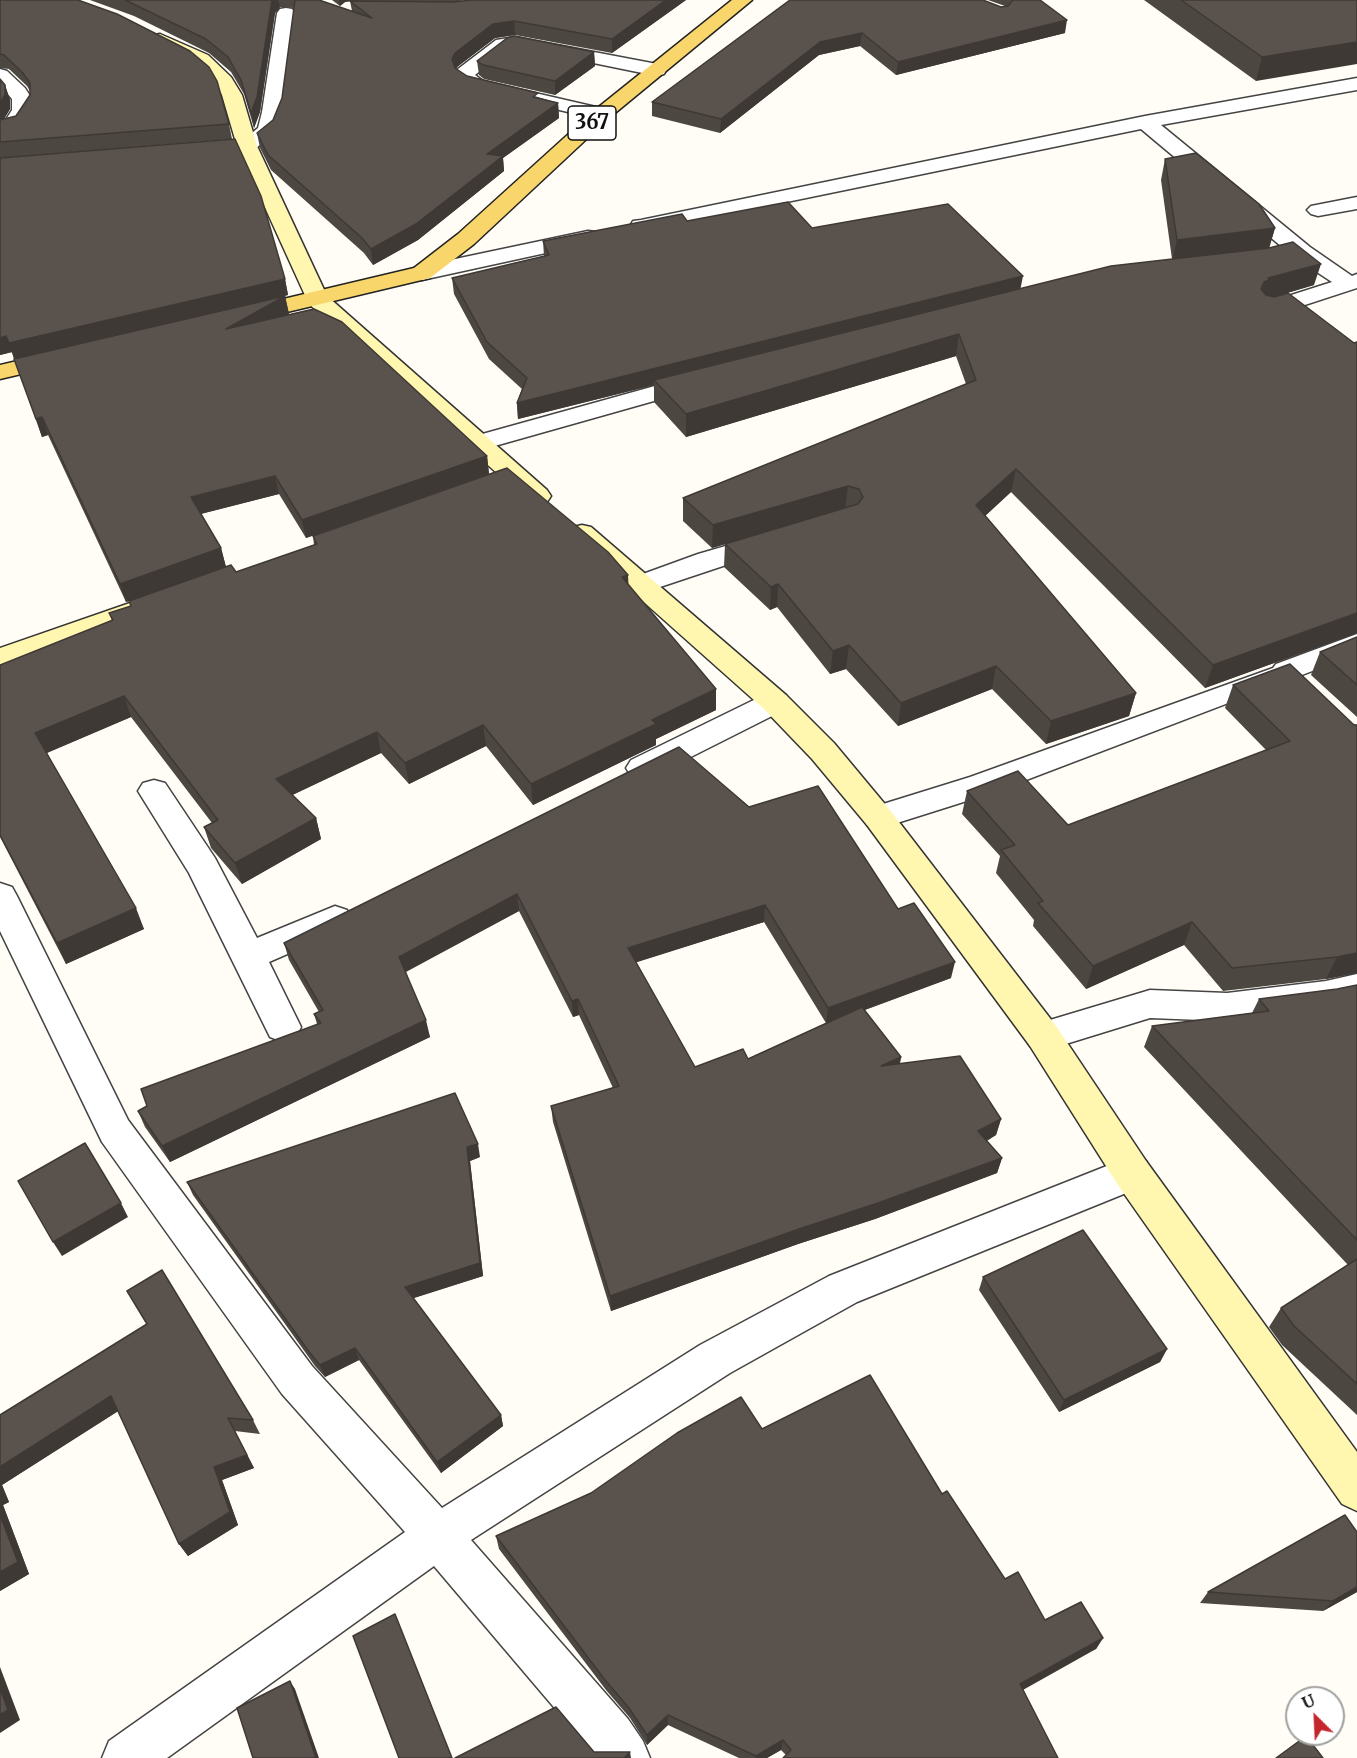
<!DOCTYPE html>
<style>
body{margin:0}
#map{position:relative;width:1357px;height:1758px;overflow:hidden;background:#fffdf5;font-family:Merriweather,serif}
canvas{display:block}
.north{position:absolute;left:1285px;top:1686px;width:60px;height:60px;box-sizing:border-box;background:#fff;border:2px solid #a0a0a0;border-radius:50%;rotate:336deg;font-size:16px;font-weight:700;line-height:24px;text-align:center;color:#111}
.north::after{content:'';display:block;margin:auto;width:21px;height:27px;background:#c4262e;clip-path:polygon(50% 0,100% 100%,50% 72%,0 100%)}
</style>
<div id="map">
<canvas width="1357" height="1758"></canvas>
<div class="north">U</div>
</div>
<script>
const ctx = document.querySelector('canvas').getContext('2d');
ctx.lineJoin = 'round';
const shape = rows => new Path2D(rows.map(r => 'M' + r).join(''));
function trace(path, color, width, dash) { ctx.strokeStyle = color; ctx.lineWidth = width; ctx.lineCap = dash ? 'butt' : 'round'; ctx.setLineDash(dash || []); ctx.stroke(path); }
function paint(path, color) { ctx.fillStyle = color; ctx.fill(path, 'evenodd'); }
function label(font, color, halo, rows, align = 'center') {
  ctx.font = font + ' Merriweather,serif'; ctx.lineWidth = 6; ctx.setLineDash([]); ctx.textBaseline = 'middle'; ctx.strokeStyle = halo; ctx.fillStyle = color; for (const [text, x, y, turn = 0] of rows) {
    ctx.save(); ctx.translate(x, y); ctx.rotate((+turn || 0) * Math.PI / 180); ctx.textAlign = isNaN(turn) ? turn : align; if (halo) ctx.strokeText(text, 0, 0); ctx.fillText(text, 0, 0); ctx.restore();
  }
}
const street = shape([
 [286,8,292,9,295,13,282,112,277,130,254,150,214,155,207,153,204,149,207,145,242,141,258,128,262,112,277,13,280,9,286,8],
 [515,37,657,64,664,66,666,70,664,74,657,76,515,47,507,49,475,75,483,81,609,110,612,114,609,118,602,120,470,89,459,82,456,73,458,69,496,40,515,37],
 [0,69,7,71,25,88,32,99,32,110,19,130,0,134,0,122,5,121,12,110,12,99,0,85,0,69],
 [1357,78,1357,90,1161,125,1310,247,1352,276,1357,274,1357,288,1268,317,1260,315,1257,310,1260,305,1332,282,1294,257,1141,129,641,232,633,231,630,226,633,221,641,220,1145,116,1357,78],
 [1357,197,1357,209,1318,216,1311,214,1307,210,1311,206,1357,197],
 [588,231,596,232,599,237,596,242,422,280,414,278,411,273,414,268,422,266,588,231],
 [698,374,707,376,710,381,707,386,477,451,468,448,464,443,468,438,698,374],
 [767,534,777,536,781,542,777,548,642,593,632,590,628,584,632,578,698,554,767,534],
 [1357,634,1357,654,992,793,878,829,867,825,862,817,867,809,970,777,1273,668,1276,664,1357,634],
 [775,692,786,695,790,702,786,709,653,776,642,779,631,776,626,768,631,760,764,695,775,692],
 [154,780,165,783,215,858,257,938,335,906,347,910,352,919,347,928,269,962,301,1027,296,1037,283,1042,270,1037,189,873,138,791,143,783,154,780],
 [0,883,12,887,17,896,128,1120,312,1366,442,1508,700,1345,829,1276,1132,1156,1146,1161,1151,1173,1146,1185,857,1302,730,1373,471,1540,628,1719,643,1741,650,1758,597,1758,434,1566,167,1758,102,1758,109,1741,405,1532,282,1394,102,1142,0,931,0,883],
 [1357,974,1357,1002,1326,1009,1227,1021,1150,1018,1043,1051,1030,1046,1025,1036,1030,1026,1150,990,1227,993,1326,981,1357,974]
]);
const secondary = shape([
 [160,34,208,55,231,77,242,95,257,146,327,296,547,490,551,496,547,502,538,504,529,502,309,304,237,146,222,95,214,80,194,63,154,43,151,39,154,35,160,34],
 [582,525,591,527,786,695,834,743,889,809,1056,1026,1146,1161,1357,1452,1357,1511,1342,1504,1118,1185,1030,1046,867,825,812,759,764,709,573,539,569,533,573,527,582,525],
 [153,595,163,598,167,604,163,610,0,669,0,648,153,595]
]);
const primary = shape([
 [732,0,752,0,609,118,474,244,430,278,245,322,237,320,234,315,237,310,414,268,458,234,595,110,732,0],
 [60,351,68,353,72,358,68,363,0,379,0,365,60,351]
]);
trace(street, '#444', 3);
trace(secondary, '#333', 3);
trace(primary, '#222', 3);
paint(street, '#fff');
paint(secondary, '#fff6b0');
paint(primary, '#f9d66b');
paint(shape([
 [0,0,229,124,232,139,0,158,0,79,5,85,10,100,10,109,4,119,16,116,30,95,30,91,27,86,9,69,0,68],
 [90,0,319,0,352,11,350,1,453,2,686,0,612,53,515,35,495,38,457,67,456,69,467,76,558,103,559,118,503,158,504,171,418,240,373,265,364,253,271,170,260,148,257,133,273,120,282,98,294,8,280,7,275,13,260,112,254,128,244,94,231,72,209,53,134,16],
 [332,0,466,0,454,2,351,1,345,2,340,6],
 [790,0,1001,7,1005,6,988,0,1040,0,1065,33,896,75,860,46,819,55,720,133,652,116,652,102],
 [1144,0,1357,0,1256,81],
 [594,52,595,66,555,95,484,79,479,75,477,61],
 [0,158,285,279,288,295,254,303,285,296,289,314,286,315,487,456,489,474,306,538,279,494,201,514,221,548,226,567,126,602,48,435,42,437,12,352,0,355],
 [1165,159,1275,228,1269,247,1314,285,1273,297,1354,343,1357,342,1357,633,1205,688,1011,492,985,516,1136,693,1129,716,1046,744,992,689,898,726,846,669,830,674,777,607,770,610,724,567,725,544,712,548,683,521,683,498,966,384,956,356,686,437,654,402,654,385,518,419,517,403,522,389,489,359,454,294,452,278,544,256,543,241,687,221,812,228,1020,289,1172,259,1161,180],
 [313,536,628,585,716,689,716,710,656,739,656,745,533,805,486,746,409,784,381,753,292,795,316,818,321,839,242,884,211,848,204,827,212,823,131,717,47,753,144,929,66,964,0,837,0,665,112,621,109,613,131,606,129,601,236,572,314,545],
 [1357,637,1357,717,1311,675,1320,652],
 [1233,685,1357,725,1357,973,1326,979,1223,991,1184,945,1086,989,1033,926,1034,920,996,873,1000,856,962,814,967,791,1068,825,1266,750,1225,708],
 [749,807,898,909,951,978,865,1010,901,1057,900,1063,1001,1119,996,1135,987,1141,1002,1158,997,1173,875,1219,798,1244,611,1311,553,1122,551,1106,613,1088,579,1015,573,1017,519,911,406,972,430,1037,170,1162,145,1127,138,1111,317,1024,314,1014,319,1012,289,960,284,943],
 [764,922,826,1023,748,1059,695,1067,636,962],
 [1357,985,1357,1415,1282,1345,1269,1327,1281,1308,1348,1265,1144,1047,1152,1026,1252,1013,1259,999,1337,989],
 [480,1157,470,1161,483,1276,413,1298,501,1415,503,1426,441,1473,359,1360,325,1377,315,1366,193,1195,187,1182],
 [983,1277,1167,1349,1160,1362,1059,1412,979,1290],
 [147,1324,253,1420,260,1434,235,1431,254,1468,222,1480,238,1525,188,1556,179,1544,118,1411,2,1485,9,1502,3,1505,29,1574,0,1591,0,1415],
 [762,1429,942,1494,1005,1579,1045,1620,1103,1638,1096,1649,786,1755,781,1750,767,1758,739,1758,668,1725,647,1745,630,1718,606,1690,499,1549,496,1536],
 [1357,1532,1357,1592,1323,1611,1200,1603,1208,1592]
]), '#4d4742');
paint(shape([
 [272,0,278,0,280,7,275,13,260,112,254,128,251,113],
 [339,0,351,0,351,1,345,2,340,6],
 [666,0,686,0,612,53,612,39],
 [1067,20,1065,33,896,75,898,62],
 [514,21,515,35,495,38,457,67,454,74,452,59,455,53,493,24],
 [862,33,860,46,819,55,720,133,721,119,820,42],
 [1357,42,1357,64,1256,81,1262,57],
 [594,52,595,66,555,95,555,81],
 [5,85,10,100,10,109,4,119,0,120,0,103],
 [558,103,559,118,503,158,504,171,418,240,373,265,371,249,487,154],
 [1275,228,1269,249,1172,261,1177,240],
 [1321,264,1314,285,1264,300,1261,289,1264,282,1268,278],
 [1023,276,1020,291,654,380,654,385,518,419,517,403],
 [285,279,288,295,14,359,9,343],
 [285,296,289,314,231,347,226,329],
 [959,334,956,356,686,437,686,414],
 [6,336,12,352,0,355,0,338],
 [42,417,48,435,42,437,36,419],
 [487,456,489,474,306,538,302,520],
 [1016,469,1011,492,972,528,976,505],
 [275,476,279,494,196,515,191,497],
 [848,486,845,509,712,548,713,525],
 [221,548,226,567,126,602,120,584],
 [628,575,629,596,622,577],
 [778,584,777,607,770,610,771,587],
 [1357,613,1357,633,1205,688,1213,665],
 [849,645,846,669,830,674,833,651],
 [996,666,992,689,898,726,901,703],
 [716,689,716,710,656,739,656,745,533,805,531,784,652,720],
 [1136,693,1129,716,1046,744,1051,721],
 [124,696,131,717,44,754,35,733],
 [483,725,486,746,409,784,405,763],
 [377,732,381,753,282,800,276,779],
 [316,818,321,839,242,884,235,863],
 [517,894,519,911,403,973,399,957],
 [765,905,764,922,628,965,628,948],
 [136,908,144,929,66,964,57,943],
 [1192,922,1184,945,1086,989,1093,966],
 [1357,953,1357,973,1326,979,1337,957],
 [955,962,951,978,826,1024,828,1008],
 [578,999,579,1015,573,1017,572,1001],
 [426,1020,430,1037,170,1162,162,1146],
 [901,1057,898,1073,881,1066],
 [1001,1119,996,1135,974,1147,978,1131],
 [478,1144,480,1157,470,1161,483,1276,408,1300,405,1287,467,1147],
 [1002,1158,997,1173,875,1219,798,1244,611,1311,610,1296],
 [121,1203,128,1217,62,1256,53,1242],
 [355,1348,359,1360,325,1377,320,1365],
 [1167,1349,1160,1362,1059,1412,1064,1400],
 [111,1396,120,1410,2,1485,9,1502,3,1505,29,1574,0,1591,0,1467],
 [501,1415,503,1426,441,1473,437,1462],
 [228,1418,254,1468,222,1480,238,1525,188,1556,179,1544,214,1467],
 [1357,1587,1357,1592,1323,1611,1333,1601],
 [1103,1638,1096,1649,1014,1695,1020,1684],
 [0,1667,20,1720,0,1733],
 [290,1681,295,1689,319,1758,316,1758],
 [668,1715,668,1725,647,1745,647,1735],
 [783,1740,781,1750,767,1758,755,1758,756,1756],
 [630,1752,631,1758,624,1758]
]), '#3f3936');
const building = shape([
 [0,0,78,0,117,14,190,51,209,67,217,81,229,124,0,142,0,120,16,116,30,95,30,83,22,72,4,55,0,54,0,0],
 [125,0,272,0,257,97,251,113,241,80,228,57,206,39,125,0],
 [295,0,319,0,372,18,350,1,453,2,472,0,666,0,612,39,514,21,493,24,455,53,452,59,455,68,467,76,538,93,533,97,558,103,487,154,503,156,416,224,371,249,361,237,268,155,257,133,273,120,282,98,295,0],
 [790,0,983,0,1001,7,1008,6,1013,0,1040,0,1067,20,898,62,862,33,820,42,721,119,652,102,790,0],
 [1181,0,1357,0,1357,42,1262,57,1181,0],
 [514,36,594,52,555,81,483,65,477,61,507,38,514,36],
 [0,79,5,85,5,95,0,103,0,79],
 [235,139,261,196,285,279,9,343,6,336,0,338,0,158,235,139],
 [1196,153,1259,204,1275,228,1177,240,1165,159,1196,153],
 [788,202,812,228,948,204,1023,276,517,403,527,378,487,342,452,278,549,255,543,241,682,214,687,221,788,202],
 [1293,242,1321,264,1268,278,1269,280,1264,282,1261,289,1266,295,1274,297,1288,293,1354,343,1357,342,1357,613,1213,665,1016,469,976,505,1136,693,1051,721,996,666,901,703,849,645,833,651,778,584,771,587,725,544,858,504,863,497,859,489,848,486,713,525,683,498,976,380,959,334,686,414,654,380,1111,266,1269,248,1293,242],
 [285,296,226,329,314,309,342,322,487,456,302,520,275,476,191,497,221,548,120,584,42,417,36,419,14,359,285,296],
 [507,468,608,552,628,575,622,577,716,689,652,720,656,724,531,784,483,725,405,763,377,732,276,779,316,818,235,863,204,827,218,820,124,696,35,733,136,908,57,943,0,835,0,665,113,620,109,613,131,606,129,601,231,565,236,572,317,544,313,536,507,468],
 [1357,637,1357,685,1320,652,1357,637],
 [1290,664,1354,725,1357,725,1357,953,1337,957,1232,968,1192,922,1093,966,1038,903,1043,901,1001,850,1015,845,967,791,1018,771,1068,825,1290,741,1233,685,1290,664],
 [679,747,749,807,818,786,898,909,914,903,955,962,828,1008,765,905,628,948,695,1067,743,1049,748,1059,862,1007,901,1057,881,1066,960,1056,1001,1119,978,1131,1002,1158,878,1203,799,1229,610,1296,551,1106,619,1086,578,999,572,1001,517,894,399,957,426,1020,162,1146,138,1111,147,1106,141,1089,321,1023,314,1014,323,1010,284,943,679,747],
 [1357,985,1357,1240,1152,1026,1269,1011,1259,999,1337,989,1357,985],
 [455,1093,478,1144,467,1147,480,1263,405,1287,501,1415,437,1462,355,1348,320,1365,310,1353,187,1182,455,1093],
 [85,1143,121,1203,53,1242,18,1181,85,1143],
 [1083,1230,1167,1349,1064,1400,983,1277,1083,1230],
 [1357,1259,1357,1384,1294,1326,1281,1308,1357,1259],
 [162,1270,253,1420,228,1418,247,1455,214,1467,230,1512,179,1544,111,1396,0,1467,0,1415,147,1324,127,1291,162,1270],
 [870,1375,942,1494,947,1491,1005,1579,1018,1572,1045,1620,1081,1602,1103,1638,1020,1684,1058,1758,783,1758,791,1750,783,1740,756,1756,668,1715,647,1735,629,1708,605,1680,496,1536,591,1493,677,1433,741,1397,762,1429,870,1375],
 [0,1515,18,1562,0,1572,0,1515],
 [1345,1515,1357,1532,1357,1587,1333,1601,1208,1592,1345,1515],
 [395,1614,452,1758,399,1758,353,1636,395,1614],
 [290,1681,316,1758,253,1758,237,1708,290,1681],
 [0,1688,8,1710,0,1715,0,1688],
 [556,1707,594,1752,630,1752,624,1758,455,1758,556,1707],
 [1306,1736,1323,1758,1276,1758,1306,1736]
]);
paint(building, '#5a524d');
trace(building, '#3f3936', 1.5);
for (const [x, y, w] of [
 [592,123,48]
]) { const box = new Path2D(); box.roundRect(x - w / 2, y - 17, w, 34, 4.5); ctx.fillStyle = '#fff'; ctx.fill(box); trace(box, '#111', 1.5); }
label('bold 20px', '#111', null, [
 ["367",592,123]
]);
</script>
